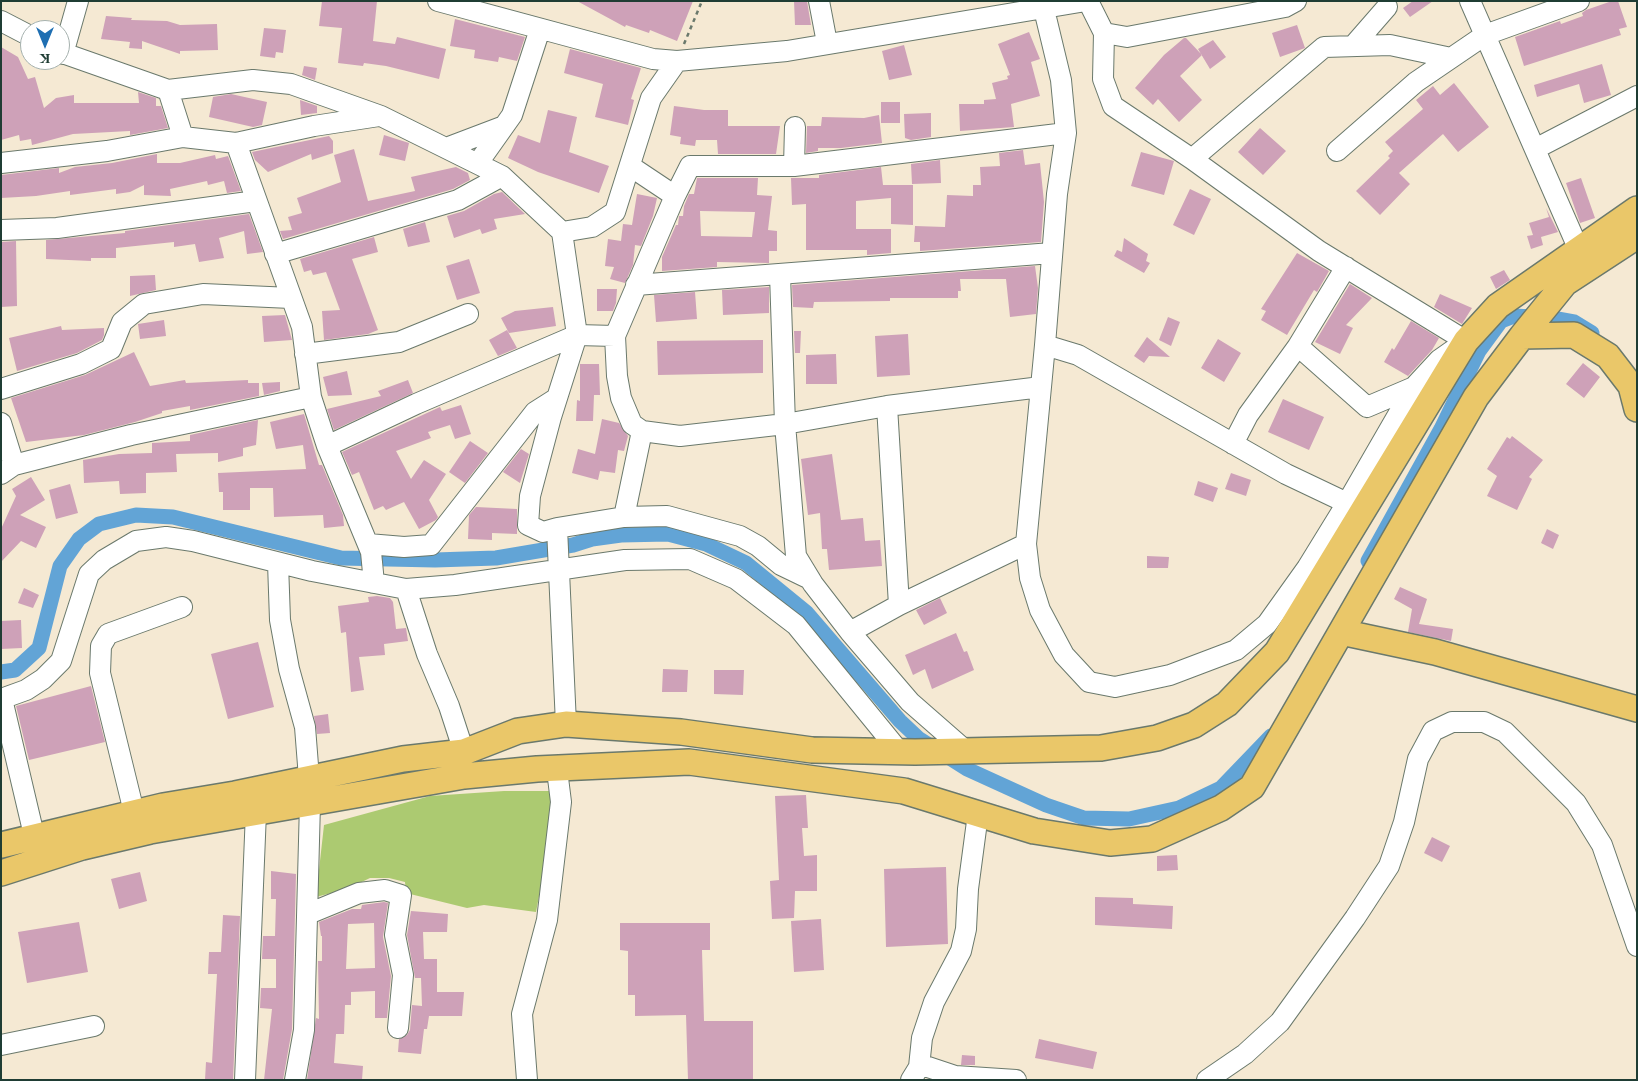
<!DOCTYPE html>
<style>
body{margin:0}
#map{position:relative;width:1638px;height:1081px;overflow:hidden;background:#f5e9d3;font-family:"EB Garamond",serif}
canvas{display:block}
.frame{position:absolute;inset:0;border:2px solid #1f3d34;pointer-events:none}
.north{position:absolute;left:20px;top:20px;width:50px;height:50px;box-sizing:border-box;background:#fff;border:1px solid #a5b1ae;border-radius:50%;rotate:180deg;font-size:14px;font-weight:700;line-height:20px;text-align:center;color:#1f3d34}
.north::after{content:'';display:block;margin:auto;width:18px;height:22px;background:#1f6fb2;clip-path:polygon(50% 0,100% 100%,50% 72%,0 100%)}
</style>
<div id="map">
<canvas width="1638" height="1081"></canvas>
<div class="frame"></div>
<div class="north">K</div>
</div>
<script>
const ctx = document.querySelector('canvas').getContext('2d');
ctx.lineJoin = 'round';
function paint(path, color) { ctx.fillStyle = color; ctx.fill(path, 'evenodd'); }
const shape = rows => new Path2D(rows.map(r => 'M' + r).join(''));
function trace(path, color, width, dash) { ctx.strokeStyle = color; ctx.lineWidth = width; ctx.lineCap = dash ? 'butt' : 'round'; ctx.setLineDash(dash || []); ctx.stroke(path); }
paint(shape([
 [504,791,553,791,552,828,536,912,484,905,467,908,406,893,405,882,389,878,370,878,347,889,316,897,324,825,430,796]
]), '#acca71');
trace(shape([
 [1368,561,1441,429,1479,351,1501,321,1514,316,1552,318,1574,322,1592,333],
 [1,672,15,670,39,648,60,566,79,539,99,524,136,515,173,517,341,558,435,560,496,558,573,545,592,539,621,535,668,534,706,544,746,563,806,612,900,721,918,738,967,769,1046,805,1084,818,1129,819,1179,808,1221,788,1271,736]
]), '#62a4d6', 15);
paint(shape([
 [322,1,377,1,373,41,395,44,397,37,446,49,439,79,386,66,364,63,363,66,338,63,342,28,319,26],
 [577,1,693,1,677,41,650,30,649,33,626,25,625,27],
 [794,1,807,1,811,25,795,25],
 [1413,1,1433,1,1410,17,1403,8],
 [1612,1,1618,1,1627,27,1619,29,1621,35,1524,66,1515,37,1560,21,1561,24,1583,16,1582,13,1586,10],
 [106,16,132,18,131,20,167,21,180,25,217,24,218,50,180,51,180,54,142,41,142,49,129,48,130,42,101,39],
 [455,19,525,37,517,61,499,57,498,62,474,58,475,50,450,46],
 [1297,25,1305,48,1280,57,1272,33],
 [264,28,286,30,283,53,276,52,275,58,260,56],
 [1029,32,1040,59,1031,62,1040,96,1011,104,1014,127,960,131,959,104,984,104,984,100,996,99,992,83,1008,79,1007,76,1010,75,998,44],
 [1184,38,1186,38,1202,55,1180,76,1202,100,1179,122,1158,99,1153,105,1135,88,1164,55],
 [1213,40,1226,57,1210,69,1198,49],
 [904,45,912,75,889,80,882,51],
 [1,47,18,57,28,79,35,77,44,108,56,98,74,95,74,103,139,103,138,92,156,98,156,106,161,106,168,128,130,135,130,131,73,134,32,145,31,139,20,141,19,135,1,140],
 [570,49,641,68,631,99,634,100,628,125,595,117,603,84,564,73],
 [1602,64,1611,95,1584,103,1579,84,1537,97,1534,85],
 [304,66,317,68,315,80,302,75],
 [1454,83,1489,127,1458,152,1443,134,1399,173,1410,184,1380,215,1356,191,1390,158,1388,156,1393,151,1385,142,1423,109,1416,100,1433,86,1440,95],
 [231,94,267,102,262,125,253,127,209,117,213,97],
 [300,100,317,106,317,113,301,115],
 [881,102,900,102,900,123,881,123],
 [674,106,704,110,728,110,728,126,780,126,776,154,718,154,717,140,696,140,695,146,680,144,681,137,670,135],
 [548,110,577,117,569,152,609,166,599,193,538,172,508,158,518,135,540,143],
 [931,113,931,137,911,140,905,138,904,114],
 [879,115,882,143,841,148,818,148,818,151,806,153,807,126,821,126,822,117,864,118],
 [1260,128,1286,151,1263,175,1238,152],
 [384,135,409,143,405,161,379,155],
 [329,136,333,141,333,153,312,160,311,154,268,172,255,160,252,152],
 [354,149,368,201,415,191,411,177,456,167,468,173,470,180,453,189,283,239,280,231,292,230,288,217,302,213,297,198,341,182,334,155],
 [1023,150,1025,165,1040,163,1044,202,1041,242,920,251,920,242,914,242,915,226,945,227,947,195,973,196,973,185,981,185,980,167,1000,166,999,153],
 [1141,152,1174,161,1164,195,1131,186],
 [157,154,157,163,180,163,215,155,216,159,228,156,241,191,227,193,224,181,208,185,207,181,170,189,171,196,144,195,144,185,130,192,116,194,116,189,70,195,70,191,36,196,1,198,1,175,59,168,59,173,75,167,112,163],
 [940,160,941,183,912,184,911,164],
 [881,167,883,185,913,185,913,225,891,224,891,198,856,201,856,229,891,229,891,253,867,255,867,250,806,250,806,204,792,205,791,178,819,178,819,175],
 [697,178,758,178,757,195,772,196,768,230,777,231,777,251,769,251,769,263,717,262,717,267,662,271,662,257,676,225,678,225,679,216,683,216,684,206,689,194,694,194],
 [700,211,755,212,752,237,701,236],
 [1581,178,1595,218,1580,223,1566,183],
 [1190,189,1211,199,1194,235,1173,225],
 [502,192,525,214,494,219,497,229,482,234,480,229,454,238,447,216,464,211,494,194],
 [637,194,657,198,653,216,641,246,635,245,633,265,625,283,610,279,614,267,605,266,608,239,621,241,623,224,632,225],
 [1546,208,1558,232,1541,237,1543,245,1531,249,1527,236,1533,235,1529,223,1549,217],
 [249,214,263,252,247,254,244,231,219,238,224,258,199,262,195,244,174,247,174,242,116,248,116,258,91,258,91,261,46,259,46,240,125,233,125,231],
 [425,222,430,242,408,247,403,229],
 [374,237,378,252,352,259,378,330,368,334,324,340,322,311,340,310,326,272,313,275,311,270,304,272,300,259],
 [1124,238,1148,254,1146,261,1150,263,1144,273,1114,256,1117,250,1122,252],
 [16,241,17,306,1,307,1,242],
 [1297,253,1329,271,1317,292,1314,290,1287,335,1261,320,1266,311,1261,309],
 [469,259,480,293,457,300,446,266],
 [1035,266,1038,288,1036,314,1010,317,1006,279,960,279,961,291,958,291,958,298,890,298,890,301,814,302,813,308,793,307,792,285],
 [1504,270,1510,280,1496,289,1490,277],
 [155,275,156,290,130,296,130,276],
 [1350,284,1372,298,1346,325,1353,328,1340,354,1315,342],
 [769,287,769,313,723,315,722,290],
 [597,289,617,289,616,303,613,311,597,311],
 [695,292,697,319,656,322,654,295],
 [1440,294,1472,308,1462,324,1434,307],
 [553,307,556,326,509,333,501,318,515,311],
 [285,315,292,340,264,342,262,316],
 [1168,317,1180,322,1171,346,1159,340],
 [164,320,166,336,140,339,138,324],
 [1411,321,1439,338,1432,350,1408,376,1384,362,1392,348,1394,350],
 [61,326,62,330,104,328,104,335,102,340,77,353,17,371,9,338],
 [507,330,517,348,498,356,489,340],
 [794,331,801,331,800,353,795,353],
 [908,334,910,375,877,377,875,336],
 [1147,337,1170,357,1149,356,1144,363,1134,356],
 [1218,339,1241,353,1224,382,1201,368],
 [763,340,763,373,658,375,657,341],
 [134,352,150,386,185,380,186,383,248,380,248,383,259,383,259,396,190,410,190,406,162,411,162,413,135,422,84,435,26,442,11,398,85,375],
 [836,354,837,384,806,384,806,355],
 [1583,363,1600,377,1584,398,1566,384],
 [580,364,599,364,600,395,594,395,593,421,576,421,577,400,580,401],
 [347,371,352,395,328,396,323,377],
 [408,380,413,393,334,430,327,409,381,396,378,391],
 [280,382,280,391,264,395,262,383],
 [1283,399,1324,417,1309,450,1268,432],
 [461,405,471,434,455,439,450,425,428,432,431,438,396,451,411,479,424,460,446,474,429,500,438,517,436,520,419,529,404,502,386,510,383,506,374,510,359,472,352,475,342,452,440,407,442,411],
 [304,414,319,465,322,465,343,515,344,526,324,528,323,515,274,517,273,488,250,488,250,510,223,510,223,492,219,492,218,473,306,469,303,445,276,449,270,422],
 [602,419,619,423,628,436,624,451,618,450,615,473,600,471,598,480,572,473,578,449,595,454],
 [258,420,256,445,243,448,243,456,218,462,218,453,176,454,177,472,146,473,146,493,120,494,119,481,84,483,83,460,119,454,152,453,152,443,190,441,190,435],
 [1512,436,1543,460,1529,477,1532,479,1517,510,1487,496,1497,476,1487,469,1507,437,1510,439],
 [470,441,488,453,465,483,449,472],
 [521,449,529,454,520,483,503,472],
 [832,454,841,520,863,518,865,541,880,540,882,566,829,570,827,549,822,549,820,513,808,515,801,459],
 [1231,473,1251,480,1246,496,1225,489],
 [31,477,45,500,20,515,46,527,36,548,21,541,1,562,1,529,16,496,12,489],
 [1198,481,1218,488,1213,502,1194,495],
 [70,484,78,513,56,519,49,490],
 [476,507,517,509,517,534,492,533,492,540,468,539,469,515],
 [1547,529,1559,535,1553,549,1541,543],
 [1147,556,1169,557,1168,568,1147,568],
 [1400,587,1427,599,1419,624,1453,629,1451,641,1408,632,1412,609,1394,599],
 [24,588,39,595,33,608,18,603],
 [377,596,390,598,393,602,396,629,406,628,408,641,384,644,385,655,359,657,364,690,351,692,346,632,341,633,338,606,369,602,368,597],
 [940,598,947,613,924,625,916,610],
 [21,620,22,648,1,649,1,621],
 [956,633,964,652,967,651,974,670,932,689,925,669,913,675,905,655],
 [258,642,274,707,228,719,211,654],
 [663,669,688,670,687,692,662,692],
 [714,670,744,670,743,695,714,694],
 [91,686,105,742,29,760,16,706],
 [328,714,330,733,317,734,314,716],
 [806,795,808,828,802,828,804,856,817,855,817,891,795,891,794,918,772,919,770,881,779,880,775,796],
 [1432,837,1450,846,1442,862,1424,853],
 [1177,855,1178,870,1157,871,1157,856],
 [946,867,948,944,886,947,884,869],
 [271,871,296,874,292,1029,283,1080,264,1080,272,1009,260,1008,261,988,276,988,276,959,262,959,263,936,275,936,276,899,271,899],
 [140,872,147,901,119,909,111,879],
 [1095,897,1133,898,1133,904,1173,906,1172,929,1095,925],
 [384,902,388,903,383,937,391,976,387,1018,375,1018,375,991,351,992,351,1005,345,1005,344,1034,336,1034,334,1063,363,1066,362,1080,307,1080,316,1018,319,1019,318,961,322,961,322,936,321,936,319,922,352,909,361,909,362,905],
 [374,923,375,968,346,969,348,924],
 [411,911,448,914,447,932,423,932,424,959,437,959,437,992,464,992,462,1016,429,1016,427,1029,424,1029,421,1054,398,1052,399,1039,407,1035,410,1030,412,1005,422,1006,421,978,415,978,407,935],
 [223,915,240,916,233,1080,205,1080,206,1062,212,1063,217,974,208,974,209,952,221,952],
 [821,919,824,970,794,972,791,921],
 [79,922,88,972,27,983,18,932],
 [620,923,710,923,710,950,702,950,704,1021,753,1021,753,1080,688,1080,686,1015,635,1016,635,995,628,995,628,951,620,950],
 [1039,1039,1097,1052,1093,1069,1035,1058],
 [962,1055,975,1056,975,1065,961,1065]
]), '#cea1b8');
const minor = shape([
 [438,1,653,59,677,61,651,98,615,212,592,227,562,232],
 [819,1,827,43],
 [1042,1,1061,80,1066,133,1057,194,1045,345,1026,544,1030,578,1040,610,1064,655,1089,682,1115,687,1170,675,1236,650,1267,624,1307,568,1347,503],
 [1088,1,1104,33,1127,37,1285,7,1296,1],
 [1470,1,1579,250],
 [1,21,30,36],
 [1104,33,1103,79,1113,106,1192,159,1324,47,1390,45,1451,58],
 [1353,46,1387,7],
 [60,52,168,90,253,80,291,84,381,116,502,176,562,232,577,335,551,417,530,496,528,525,543,532,557,528,566,724],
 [63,54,78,1],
 [677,61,787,51,1086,1],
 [168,90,183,137,236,143,302,327,311,397,327,446,371,552,374,583],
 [236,143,314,126,379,116],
 [446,148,504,126],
 [1535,149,1637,96],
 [1337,151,1416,82,1485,35,1579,1],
 [1,163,107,151,183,137],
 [478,163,512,115,540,29],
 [630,166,675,196],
 [794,166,795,127],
 [1,230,57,228,256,201],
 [275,254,458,200,502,176],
 [780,274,785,424,887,406,1041,387],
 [636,285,1052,253],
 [1045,345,1078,355,1286,474,1347,503,1414,387,1439,360,1466,341,1319,251,1192,159],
 [1298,346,1346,267],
 [305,354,399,342,468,314],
 [1,389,81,364,111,349,122,322,144,304,203,294,291,298],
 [887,406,899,605],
 [1,423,14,465],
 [1233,444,1248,415,1298,346,1367,407,1414,387],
 [327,446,416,404,577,335,615,336],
 [1,474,14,465,131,435,311,397],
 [624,517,642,431],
 [557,528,624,517,667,516,740,536,758,546,781,565,810,579],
 [368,544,404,547,431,545,535,412,557,398],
 [278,563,280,620,289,669,305,727,309,778],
 [406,589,427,654,449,706,464,752],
 [850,632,899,605,1026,544],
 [1,699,26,690,43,679,61,661,89,574,104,560,136,541,166,537,193,541,312,571,406,589,455,585,625,560,690,559,736,579,796,625,898,750],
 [2,699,34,835],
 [966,751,910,702,850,632,813,584,796,556,785,424,680,436,642,431,632,424,621,398,617,376,615,336,675,196,690,166,794,166,1066,133],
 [134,812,100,673,101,646,108,634,182,607],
 [308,914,359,893,385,890,401,895,395,935,403,975,398,1028],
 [1,1045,94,1026],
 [919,1067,928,1067,955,1076,1016,1080],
 [245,1080,256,812],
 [295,1080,304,1030,310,803],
 [527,1080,522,1014,547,920,561,802,557,770],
 [911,1080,919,1067,922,1038,934,1002,961,951,966,929,968,889,978,814],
 [1207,1080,1245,1054,1280,1022,1355,918,1389,866,1404,822,1418,759,1433,731,1452,722,1484,722,1505,732,1576,803,1602,845,1637,946]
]);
const major = shape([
 [1522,336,1574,335,1608,356,1631,386,1637,409],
 [1341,632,1435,652,1637,709],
 [1,845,163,806,235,794,403,759,464,752,518,731,566,724,681,732,812,750,915,752,1101,748,1157,738,1194,725,1227,704,1277,652,1466,341,1498,306,1637,209],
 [1,873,82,847,150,831,464,776,537,769,689,762,904,791,1034,831,1110,843,1152,839,1221,808,1252,787,1476,397,1522,336,1565,283,1637,236]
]);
trace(minor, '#6a796c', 22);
trace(major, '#6a796c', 28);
trace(shape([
 [684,44,702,1]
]), '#6a796c', 2.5, [4, 4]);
trace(minor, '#fff', 20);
trace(major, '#eac769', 25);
</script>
